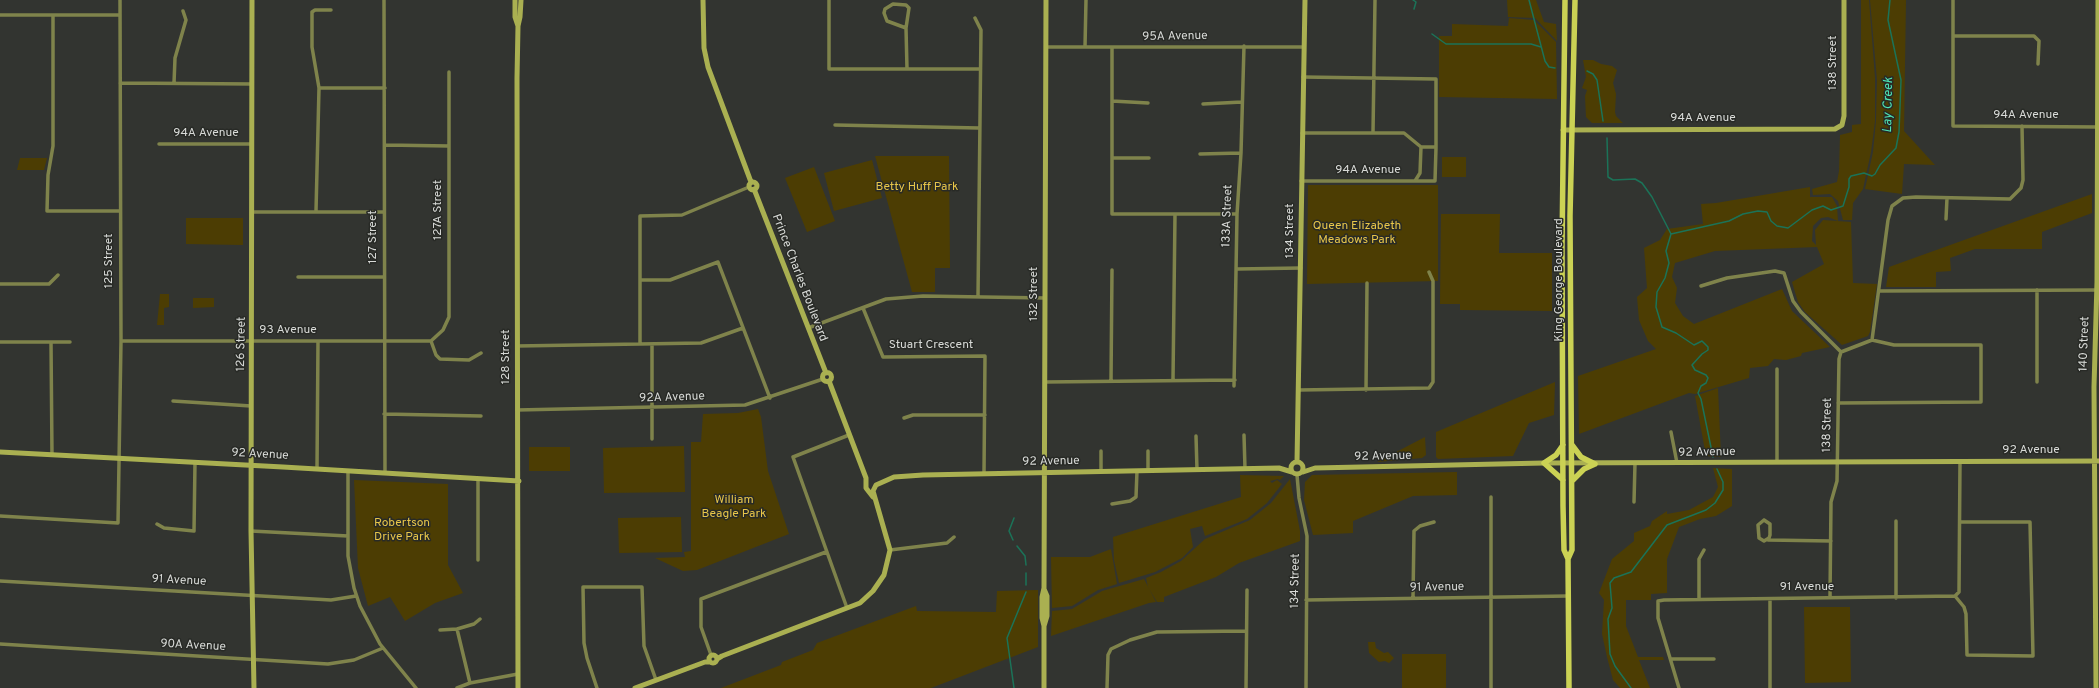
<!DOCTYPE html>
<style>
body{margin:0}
canvas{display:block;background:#323430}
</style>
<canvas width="2099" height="688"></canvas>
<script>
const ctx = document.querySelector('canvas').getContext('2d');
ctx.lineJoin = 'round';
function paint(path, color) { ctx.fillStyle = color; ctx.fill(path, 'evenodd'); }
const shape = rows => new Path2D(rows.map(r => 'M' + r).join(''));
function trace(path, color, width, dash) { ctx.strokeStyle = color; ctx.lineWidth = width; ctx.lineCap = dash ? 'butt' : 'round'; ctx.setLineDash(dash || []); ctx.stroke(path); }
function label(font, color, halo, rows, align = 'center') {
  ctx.font = font + ' Overpass,sans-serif'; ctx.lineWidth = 3; ctx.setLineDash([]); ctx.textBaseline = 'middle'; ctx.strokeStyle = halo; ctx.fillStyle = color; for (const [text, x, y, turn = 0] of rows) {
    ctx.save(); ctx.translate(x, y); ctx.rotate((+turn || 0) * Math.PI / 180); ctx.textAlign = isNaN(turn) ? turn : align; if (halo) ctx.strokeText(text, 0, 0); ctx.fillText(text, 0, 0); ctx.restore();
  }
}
paint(shape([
 [1507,0,1536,0,1544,22,1556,24,1557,41,1535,18,1508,17],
 [1861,0,1869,0,1875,78,1875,121,1871,152,1863,189,1853,203,1852,220,1843,220,1838,201,1830,194,1813,195,1812,189,1837,182,1839,171,1840,135,1852,132,1852,125,1861,124],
 [1870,0,1906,0,1904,131,1935,165,1904,164,1902,194,1865,189,1873,152,1876,121,1877,80],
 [1509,18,1534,20,1556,42,1557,99,1439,97,1439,36,1452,36,1452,24,1508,26],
 [1583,60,1593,60,1601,64,1612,66,1617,70,1613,83,1616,94,1615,112,1616,116,1623,123,1592,123,1586,117,1585,96,1587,90,1582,88,1586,77],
 [875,156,949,156,950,268,935,268,935,292,912,292],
 [1442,157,1466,157,1466,177,1442,177],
 [20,158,47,158,44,170,17,170],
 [872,160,882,198,834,211,824,173],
 [814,167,835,221,807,232,785,178],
 [1308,185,1438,185,1438,281,1307,284],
 [1810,187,1810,197,1832,197,1837,206,1838,221,1828,217,1821,218,1813,226,1812,241,1816,245,1815,230,1823,220,1851,222,1853,283,1877,284,1870,332,1868,336,1842,345,1805,312,1798,302,1792,282,1824,264,1817,247,1715,251,1675,263,1672,277,1677,288,1675,303,1683,316,1694,324,1782,289,1792,311,1830,347,1802,353,1801,356,1786,360,1774,359,1768,366,1750,368,1749,378,1695,394,1689,393,1579,434,1578,376,1656,349,1648,341,1639,320,1637,297,1647,288,1644,248,1660,240,1667,229,1703,224,1701,204,1716,203],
 [2092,194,2092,213,2042,232,2042,249,1975,249,1950,258,1951,271,1936,272,1936,287,1886,287,1889,267],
 [1441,214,1500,214,1499,253,1552,253,1552,311,1460,310,1460,304,1440,304],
 [186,218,243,218,243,245,186,244],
 [160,294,169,294,169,307,164,308,164,325,157,325],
 [193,298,214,298,214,307,193,308],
 [1555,382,1554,415,1529,423,1513,456,1438,459,1436,457,1436,432],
 [1718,388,1721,457,1706,456,1695,396],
 [758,409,761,417,768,471,789,534,697,570,683,571,655,558,685,557,684,552,691,551,691,442,701,442,703,414,738,413],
 [1425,437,1426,455,1422,458,1377,462],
 [684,446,685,492,604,493,603,448],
 [529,447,570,447,570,471,529,471],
 [1713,468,1732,469,1732,506,1716,516,1700,519,1679,527,1667,559,1667,593,1651,594,1651,600,1626,600,1626,626,1638,657,1663,657,1664,660,1639,660,1650,688,1620,688,1613,680,1607,657,1602,634,1604,600,1599,593,1612,559,1634,541,1634,533,1650,526,1652,521,1667,511,1667,514,1689,510,1713,497,1718,487],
 [1457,472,1457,495,1413,496,1353,521,1353,533,1313,535,1304,500,1305,482,1312,475],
 [1240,475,1284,476,1280,480,1278,479,1270,481,1272,483,1277,480,1282,484,1267,503,1247,519,1205,536,1202,526,1190,529,1193,547,1182,558,1155,572,1119,583,1114,560,1113,537,1241,497],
 [1290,479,1300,531,1300,541,1239,563,1216,577,1164,597,1164,602,1157,602,1148,587,1146,578,1161,572,1181,561,1205,539,1250,520,1271,503],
 [354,480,448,484,448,565,463,593,435,603,405,621,390,597,368,606,358,568],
 [681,517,682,552,619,553,618,518],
 [1111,549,1117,584,1098,590,1072,606,1052,608,1051,557,1090,557],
 [1144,579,1156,602,1149,603,1051,636,1052,611,1072,609,1102,591],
 [1038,590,1038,647,931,688,721,688,781,665,782,662,813,650,817,643,916,606,917,611,996,612,997,591],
 [1804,607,1850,607,1851,682,1805,683],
 [1368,642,1375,642,1376,648,1384,653,1388,652,1394,658,1389,663,1385,661,1379,662,1369,653],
 [1402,654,1446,654,1446,688,1402,688]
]), '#4c3d03');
trace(shape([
 [1413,0,1416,2,1414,9],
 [1529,0,1545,61,1549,67,1555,68],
 [1432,34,1446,44,1531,44,1541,47],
 [1587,71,1593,74,1597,80,1603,121],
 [1607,138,1608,177,1613,180,1635,179,1642,183,1652,197,1671,234,1666,251,1669,263,1665,278,1657,292,1656,307,1662,327,1676,333,1694,345,1702,341,1708,347,1708,350,1702,354,1692,365,1695,370,1706,375,1708,378,1706,383,1701,386,1698,393,1701,399,1713,457],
 [1671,234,1729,221,1743,214,1758,211,1767,212,1771,221,1777,226,1788,228,1812,210,1823,206,1831,210,1843,206,1849,187,1849,179,1851,176,1864,173,1872,176,1875,174,1880,165,1896,148,1899,132,1901,80,1888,20,1890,0],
 [1013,540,1009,531,1014,518],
 [1017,546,1025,556,1026,565],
 [1026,573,1026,585],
 [1014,688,1007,638,1026,592],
 [1631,688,1615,666,1610,654,1608,619,1612,608,1610,583,1614,578,1631,572,1667,525,1706,510,1715,503,1723,490,1723,482,1717,469]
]), '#1b7358', 1.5);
trace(shape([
 [384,0,385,473],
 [829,0,829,69,980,69],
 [1953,0,1953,126,2099,127],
 [0,15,120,15],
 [53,15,53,146,48,175,47,211,119,211],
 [975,18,981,30,978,297],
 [906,28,887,21,884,13,885,9,893,4,906,5,909,8,906,28,907,69],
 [1953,36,2034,36,2039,41,2038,64],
 [1046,47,1303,47],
 [1085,47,1086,0],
 [1112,48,1112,214,1237,214],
 [120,83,252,84],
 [174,83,175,58,186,20,183,11],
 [319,88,385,88],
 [1112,101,1148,103],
 [1203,104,1242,102],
 [835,125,979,128],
 [1302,133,1404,133,1421,147,1420,173,1415,181],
 [1373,133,1375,0],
 [159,144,252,144],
 [385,145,449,146],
 [1421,147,1436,147],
 [1200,154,1241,153],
 [1112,158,1149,158],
 [1301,181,1435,181,1436,148,1436,79,1303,77],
 [316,211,319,88,312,47,312,12,315,10,331,10],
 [252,212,384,212],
 [1946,219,1947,198],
 [1237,269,1301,268],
 [298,277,384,277],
 [640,280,670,280,718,262,770,398],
 [0,284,49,284,58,275],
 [1701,286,1727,278,1775,271,1784,273,1793,301,1801,312,1841,352],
 [2037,290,2037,382],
 [1879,291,2098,290],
 [863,308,883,357,985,356,984,473],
 [808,328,886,299,923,296,1045,298],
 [1872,340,1888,220,1892,206,1903,198,1916,197,2010,199,2021,188,2023,180,2022,126],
 [121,341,431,341],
 [431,341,443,330,449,317,449,72],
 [431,341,436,355,440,359,469,360,481,353],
 [0,342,70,342],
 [51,342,52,455],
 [640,344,640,216,682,215,749,187],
 [652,344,652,439],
 [517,346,701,343,743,328],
 [1841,352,1872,340],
 [1173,380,1175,214],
 [1111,381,1112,270],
 [1045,382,1235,380],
 [1234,386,1237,214,1241,153,1244,46],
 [1299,390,1429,388,1433,382,1433,281,1429,272],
 [1366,390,1367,283],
 [173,401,251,406],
 [1838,403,1981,402,1981,345,1894,345,1872,340],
 [517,410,745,405,823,379],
 [384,414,481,416],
 [904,418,913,415,985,415],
 [1671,432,1677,463],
 [1244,435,1245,469],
 [1196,436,1197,470],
 [1960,461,1959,592,1955,596,1964,607,1966,614,1967,655,2033,656,2030,522,1960,522],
 [1777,462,1777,369],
 [317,469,318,341],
 [1148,470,1148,451],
 [348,471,348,556,354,588,360,606,380,644,416,688],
 [1101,471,1101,451],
 [1297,475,1299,498,1307,536,1306,688],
 [1491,497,1491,688],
 [1634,502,1635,463],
 [1112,504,1130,501,1136,497,1137,471],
 [0,516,118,523,121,341,120,0],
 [1764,520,1770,524,1770,535,1769,538,1764,541,1759,538,1758,525,1764,520],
 [1896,521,1896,598],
 [157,524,164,528,194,531,195,462],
 [251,531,348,536],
 [1768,540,1831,541],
 [890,550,947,543,954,537],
 [478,560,478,479],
 [0,581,331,600,356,596],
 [1413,598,1414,531,1420,526,1434,522],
 [1830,598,1831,502,1837,481,1839,359,1841,352],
 [1699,599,1699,559,1704,550],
 [1770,599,1770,688],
 [1306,600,1568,596],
 [847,608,793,457,849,435],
 [457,629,470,683],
 [440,630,457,629,474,624,480,619],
 [0,644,328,664,354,660,383,648],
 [711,655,701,627,701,599,826,552],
 [1671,659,1714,659],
 [457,688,470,683,518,674],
 [597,688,587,658,584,643,583,587,642,587,644,646,656,680],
 [1107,688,1108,655,1111,649,1130,640,1157,632,1246,631],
 [1246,688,1247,590],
 [1679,688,1658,618,1658,601,1664,600,1955,596]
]), '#7f834b', 3.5);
trace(shape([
 [252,0,251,531,254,688],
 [515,0,515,17,518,26],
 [703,0,704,48,708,67,751,182],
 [1563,130,1835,129,1842,125,1844,116,1844,0],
 '749 186a4 4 0 1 1 8 0a4 4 0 1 1-8 0Z',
 [754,189,826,373],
 '822.5 377a4.5 4.5 0 1 1 9 0a4.5 4.5 0 1 1-9 0Z',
 [829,381,866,478,866,488,873,497],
 [0,452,283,467,519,481],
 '1291 468a6 6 0 1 1 12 0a6 6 0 1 1-12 0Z',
 [1297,462,1305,0],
 [1303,472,1315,468,1544,463,2099,461],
 [1044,626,1042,618,1042,597,1044,588,1046,0],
 '709 659a4 4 0 1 1 8 0a4 4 0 1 1-8 0Z',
 [717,659,722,656,860,603,873,591,884,575,890,550,873,491,876,485,894,477,923,475,1279,468,1292,472],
 [518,688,517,78,518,26,520,17,521,0],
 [635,688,705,662,710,662],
 [1044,688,1044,626,1047,616,1047,596,1044,589],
 [2096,688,2094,387,2097,282,2098,0]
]), '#aab051', 5);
trace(shape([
 [1565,0,1562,247,1563,506,1564,550,1568,559,1569,688],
 [1572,445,1581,457,1595,464],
 [1563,480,1544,463,1556,455,1563,445],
 [1572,481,1584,469,1595,464],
 [1568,559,1572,550,1570,216,1575,0]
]), '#cbd254', 5.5);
label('12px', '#d8dad7', '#282a26', [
 ["95A Avenue",1175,37,-1],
 ["138 Street",1834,63,-90],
 ["94A Avenue",2026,116],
 ["94A Avenue",1703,119],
 ["94A Avenue",206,134],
 ["94A Avenue",1368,171],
 ["127A Street",439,210,-90],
 ["133A Street",1228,216,-88],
 ["134 Street",1291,231,-90],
 ["127 Street",374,237,-90],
 ["125 Street",110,261,-90],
 ["Prince Charles Boulevard",799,278,69],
 ["King George Boulevard",1560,280,-90],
 ["132 Street",1035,294,-90],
 ["93 Avenue",288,331],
 ["126 Street",242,344,-89],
 ["140 Street",2085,344,-88],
 ["Stuart Crescent",931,346],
 ["128 Street",507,357,-90],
 ["92A Avenue",672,398,-2],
 ["138 Street",1828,425,-89],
 ["92 Avenue",2031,451],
 ["92 Avenue",1707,453,-1],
 ["92 Avenue",260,455,3],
 ["92 Avenue",1383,457,-1],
 ["92 Avenue",1051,462,-1],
 ["91 Avenue",179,581,3],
 ["134 Street",1296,581,-89],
 ["91 Avenue",1437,588,-1],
 ["91 Avenue",1807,588],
 ["90A Avenue",193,646,3]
]);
label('12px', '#e8c649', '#282a26', [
 ["Betty Huff Park",917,188],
 ["Queen Elizabeth",1357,227],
 ["Meadows Park",1357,241],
 ["William",734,501],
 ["Beagle Park",734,515],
 ["Robertson",402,524],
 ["Drive Park",402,538]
]);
label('italic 13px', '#4ee5b5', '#282a26', [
 ["Lay Creek",1889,105,-89]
]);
</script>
